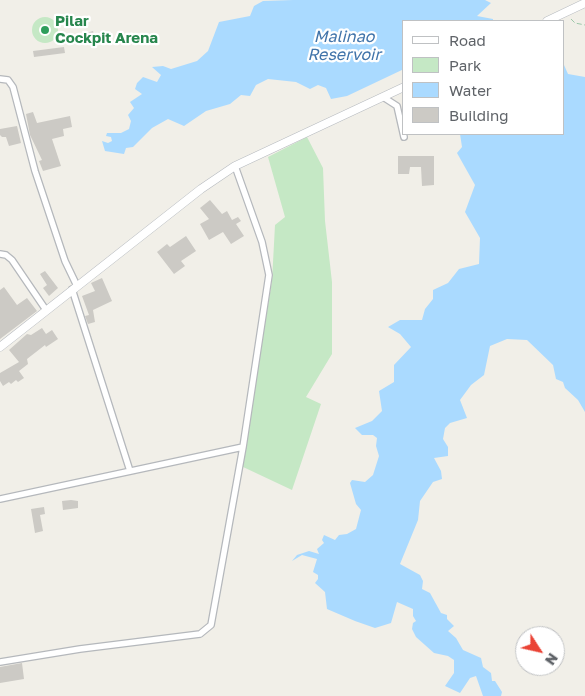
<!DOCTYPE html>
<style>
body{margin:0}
#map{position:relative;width:585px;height:696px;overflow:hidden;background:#f1efe8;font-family:"Golos Text",sans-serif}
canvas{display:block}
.legend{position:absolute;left:402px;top:20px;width:162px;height:115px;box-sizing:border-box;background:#fff;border:1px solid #bfc1c3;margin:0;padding:6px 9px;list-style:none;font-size:15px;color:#5f6368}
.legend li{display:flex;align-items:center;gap:10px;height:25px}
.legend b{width:25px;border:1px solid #bfc1c3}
.north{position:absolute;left:515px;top:626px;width:50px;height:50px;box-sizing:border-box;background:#fff;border:1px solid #bfc1c3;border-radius:50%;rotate:125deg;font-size:14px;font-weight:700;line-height:20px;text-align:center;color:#5f6368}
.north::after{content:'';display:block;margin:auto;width:18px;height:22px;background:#ea4335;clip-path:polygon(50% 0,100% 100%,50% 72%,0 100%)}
</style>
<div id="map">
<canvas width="585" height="696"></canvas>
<ul class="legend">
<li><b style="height:6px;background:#fff"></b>Road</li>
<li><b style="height:14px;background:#c5e8c5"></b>Park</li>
<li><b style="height:14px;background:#aadaff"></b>Water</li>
<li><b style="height:14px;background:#cccac5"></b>Building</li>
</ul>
<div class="north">N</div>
</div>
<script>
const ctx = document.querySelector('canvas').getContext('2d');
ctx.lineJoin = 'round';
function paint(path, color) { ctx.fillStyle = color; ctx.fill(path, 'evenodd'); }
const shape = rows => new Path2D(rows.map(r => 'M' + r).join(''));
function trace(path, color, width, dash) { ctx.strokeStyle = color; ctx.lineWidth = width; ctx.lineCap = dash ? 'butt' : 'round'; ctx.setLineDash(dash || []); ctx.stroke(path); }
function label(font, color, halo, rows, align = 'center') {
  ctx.font = font + ' "Golos Text",sans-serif'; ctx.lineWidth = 4.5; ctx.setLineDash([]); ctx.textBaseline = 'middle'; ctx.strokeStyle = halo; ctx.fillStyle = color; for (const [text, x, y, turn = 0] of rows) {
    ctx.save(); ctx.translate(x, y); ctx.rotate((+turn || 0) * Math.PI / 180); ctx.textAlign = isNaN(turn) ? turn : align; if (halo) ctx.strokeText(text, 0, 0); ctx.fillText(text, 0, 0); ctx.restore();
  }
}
paint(shape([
 '32 30a13 13 0 1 1 26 0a13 13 0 1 1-26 0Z',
 [307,137,323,168,325,221,332,282,332,354,306,397,321,404,292,490,241,466,272,281,275,225,285,217,268,157]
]), '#c5e8c5');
paint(shape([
 [293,0,485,0,491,3,477,16,493,19,493,21,404,21,404,69,347,96,331,99,326,88,318,85,310,89,296,82,268,79,256,85,250,96,241,95,230,104,206,111,184,126,168,119,152,128,133,147,126,148,124,154,105,151,102,141,108,143,112,141,111,137,106,136,107,133,121,133,129,129,131,121,128,115,134,108,130,102,142,94,135,89,137,83,143,77,157,82,161,75,152,67,163,66,171,69,197,61,208,51,219,22,250,16,254,6,263,1],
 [564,65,568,74,585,77,585,412,578,400,565,388,563,382,556,379,553,365,527,340,507,339,490,346,484,375,471,385,460,400,467,418,450,423,445,428,443,439,448,447,448,456,434,458,441,471,442,479,433,482,420,501,418,520,400,564,420,575,423,581,422,589,430,593,441,613,447,615,447,619,454,626,448,631,456,638,463,650,481,658,483,667,491,673,492,681,495,681,502,692,501,696,483,696,476,676,470,678,460,693,445,686,454,673,454,660,448,656,434,653,416,637,412,629,413,623,416,621,413,616,413,609,397,602,391,623,375,628,355,621,327,609,325,592,315,583,318,579,318,575,313,572,317,559,302,555,292,561,297,555,309,551,319,554,317,549,324,543,322,540,324,535,335,540,339,535,347,534,356,529,361,510,356,504,350,483,352,480,365,482,373,475,379,456,376,446,377,438,373,435,362,435,355,428,372,421,382,411,379,391,394,382,394,365,411,347,400,334,388,327,400,320,422,320,425,309,433,299,433,290,448,283,459,269,479,264,480,238,465,212,475,185,457,153,462,147,460,134,564,134]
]), '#aadaff');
paint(shape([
 [93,31,95,37,68,45,66,39],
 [64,47,65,53,34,57,33,51],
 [33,112,37,123,70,116,72,127,63,129,64,136,52,139,61,166,43,171,39,161,42,160,30,135,26,114],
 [17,126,21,143,9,146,6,137,2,137,0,135,0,129],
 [398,156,434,156,434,185,422,186,421,167,410,167,409,174,398,174],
 [210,200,222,214,227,211,232,220,238,217,241,221,236,224,244,236,231,244,223,232,209,240,200,224,209,219,200,208],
 [186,236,196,251,181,261,185,266,174,274,157,252,167,244,170,247],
 [45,271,58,288,49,296,43,288,47,285,40,274],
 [102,278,112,301,93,310,95,322,88,324,85,316,89,315,82,296,95,291,91,283],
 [4,287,17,305,27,298,37,311,0,339,0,290],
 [42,328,46,334,52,330,58,339,46,347,45,345,27,359,28,364,19,371,24,378,18,382,16,380,11,384,9,382,3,386,0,381,0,373,19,362,9,350,27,334,31,335],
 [71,500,78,501,78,508,63,510,62,501],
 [44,507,45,514,40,515,43,531,35,533,31,509],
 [22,663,24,679,0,683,0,667]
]), '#cccac5');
const street = shape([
 [0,79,8,80,13,87,35,171,65,261,77,286],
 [383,97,397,106,404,137],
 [0,254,6,255,12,260,46,310],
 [72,289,130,471],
 [0,499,243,447],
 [0,662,80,649,200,634,211,625,243,447,269,275,262,242,235,166]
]);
const secondary = shape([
 [547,21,585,3],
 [0,347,201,189,235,166,404,87]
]);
trace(street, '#b5b8bc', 8);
trace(secondary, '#b6babf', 9);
trace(shape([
 [571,19,575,23,585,25]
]), '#9cc7a9', 1, [5, 2.5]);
trace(street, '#fff', 5.5);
trace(secondary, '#fff', 8);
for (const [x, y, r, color] of [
 [45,30,5,"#2e9e5b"]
]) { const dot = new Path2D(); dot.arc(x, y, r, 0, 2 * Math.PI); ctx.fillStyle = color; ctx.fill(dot); trace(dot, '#fff', 2); }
label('bold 15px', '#27864d', '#fff', [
 ["Pilar",55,21],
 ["Cockpit Arena",55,38]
], 'left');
label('italic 16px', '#4174aa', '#fff', [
 ["Malinao",344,37],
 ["Reservoir",344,55]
]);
</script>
